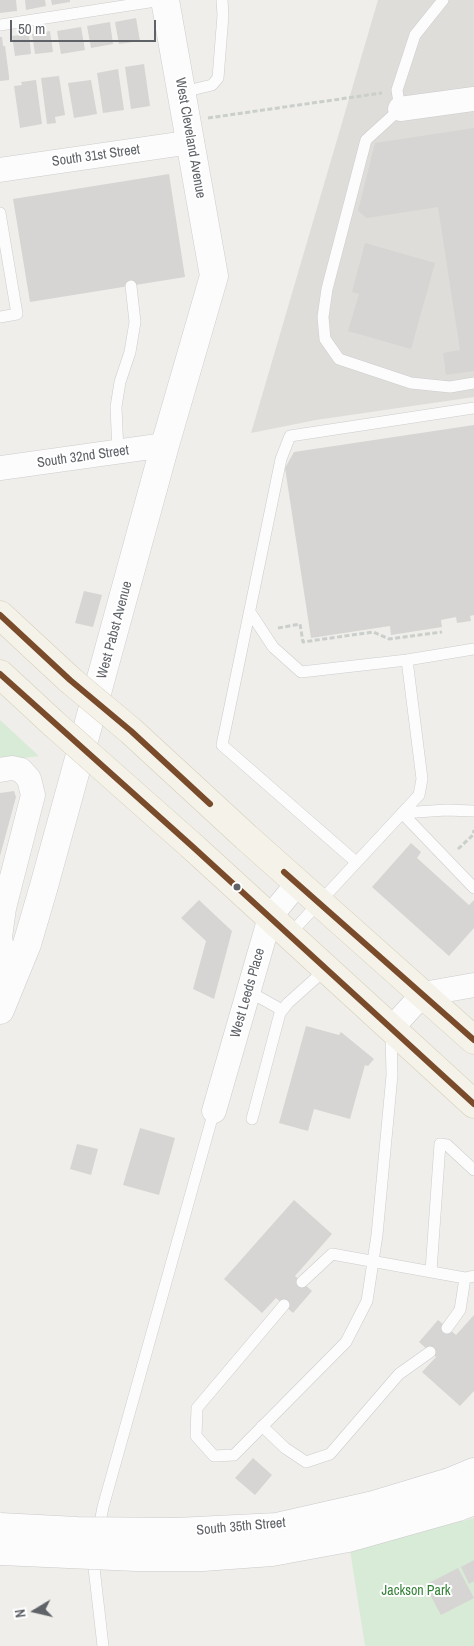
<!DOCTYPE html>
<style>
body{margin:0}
#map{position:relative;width:474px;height:1646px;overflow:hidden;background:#efeeea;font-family:"Archivo Narrow",sans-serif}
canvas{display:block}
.north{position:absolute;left:10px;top:1586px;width:50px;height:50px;-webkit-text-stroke:4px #fff;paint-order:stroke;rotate:261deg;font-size:14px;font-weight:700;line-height:20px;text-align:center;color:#5f6368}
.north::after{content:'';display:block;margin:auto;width:18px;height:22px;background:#5f6368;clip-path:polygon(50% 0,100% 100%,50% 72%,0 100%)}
.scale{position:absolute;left:10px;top:20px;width:146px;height:22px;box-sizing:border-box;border:2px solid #5f6368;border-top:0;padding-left:6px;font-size:15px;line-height:18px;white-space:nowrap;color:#5f6368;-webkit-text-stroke:4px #fff;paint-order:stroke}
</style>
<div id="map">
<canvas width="474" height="1646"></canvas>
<div class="north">N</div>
<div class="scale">50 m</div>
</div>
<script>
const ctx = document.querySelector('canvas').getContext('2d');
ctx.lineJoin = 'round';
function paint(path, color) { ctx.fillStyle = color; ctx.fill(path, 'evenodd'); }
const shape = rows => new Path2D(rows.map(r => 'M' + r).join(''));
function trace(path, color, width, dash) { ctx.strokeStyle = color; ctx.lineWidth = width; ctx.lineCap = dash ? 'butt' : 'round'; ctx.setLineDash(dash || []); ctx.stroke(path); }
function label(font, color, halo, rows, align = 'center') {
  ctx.font = font + ' "Archivo Narrow",sans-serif'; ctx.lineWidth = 4; ctx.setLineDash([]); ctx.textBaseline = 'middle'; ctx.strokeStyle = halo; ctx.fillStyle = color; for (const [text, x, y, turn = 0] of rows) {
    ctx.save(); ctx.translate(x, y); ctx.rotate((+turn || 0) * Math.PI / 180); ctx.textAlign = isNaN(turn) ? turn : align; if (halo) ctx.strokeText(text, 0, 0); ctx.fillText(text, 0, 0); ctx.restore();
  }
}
paint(shape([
 [378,0,474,0,474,397,316,420,251,433]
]), '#dfddda');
paint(shape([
 [0,720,39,756,0,761],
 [474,1518,474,1646,365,1646,350,1550]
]), '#d8ebd6');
paint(shape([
 [0,0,16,0,17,11,0,13],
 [25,0,45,0,46,6,26,10],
 [51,0,70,0,70,2,52,5],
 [136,18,140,41,119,44,115,22],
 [110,22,113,44,91,48,87,26],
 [81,27,85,50,61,54,57,31],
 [50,31,53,52,35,54,32,34],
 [29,34,31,54,15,56,12,36],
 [0,37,2,37,3,46,5,46,9,76,9,80,0,81],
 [144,64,150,106,131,109,125,67],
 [118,69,124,110,103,113,97,73],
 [59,76,65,115,55,117,56,123,47,124,41,78],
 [36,80,42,124,20,128,14,86,22,85,21,82],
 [91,80,97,114,74,118,68,83],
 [474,128,474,371,446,375,443,353,460,350,438,207,367,218,358,211,375,143],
 [169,174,185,277,30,302,13,199],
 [365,243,435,263,411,349,348,331,359,294,352,292],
 [474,425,474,615,470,616,471,621,457,623,456,617,441,620,442,627,391,635,390,626,311,638,285,468,294,452],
 [84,591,102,595,93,627,75,623],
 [14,791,16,797,0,856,0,793],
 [411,843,421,852,417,858,469,905,474,900,474,928,449,956,372,887],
 [199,900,232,931,214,999,193,989,206,941,181,918],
 [306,1026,339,1035,341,1032,374,1059,368,1066,365,1065,350,1119,314,1109,308,1131,279,1123],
 [140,1128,175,1138,159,1195,123,1185],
 [77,1144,98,1149,91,1175,70,1169],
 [294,1200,332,1234,295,1276,312,1291,293,1313,276,1298,262,1313,224,1279],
 [474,1315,474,1391,460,1406,422,1372,436,1357,419,1342,438,1320,456,1335],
 [253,1458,272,1475,255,1495,235,1478],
 [474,1560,474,1581,469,1584,461,1567],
 [458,1568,474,1598,441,1615,425,1585]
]), '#d6d5d3');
const service = shape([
 [443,0,415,35,397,90,400,109,366,140,327,289,323,317,325,339,339,359,411,383,450,387,474,383],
 [0,25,162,0],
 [183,92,212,85,218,78,223,15,222,0],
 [0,213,17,314,0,317],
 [118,452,116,407,120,382,130,352,135,322,131,286],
 [250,612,273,647,301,672,407,660],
 [402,813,474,888],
 [402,813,446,810,474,811],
 [356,862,222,745,281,459,290,436,474,408],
 [289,935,419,795,422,779,407,660,474,649],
 [248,991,282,1010],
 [252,1119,280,1013,288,1003,326,969],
 [431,1271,440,1144,447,1145,474,1170],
 [302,1282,332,1254,465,1278,474,1276],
 [284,1305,197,1408,196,1436,214,1456,234,1455,346,1342,367,1301,377,1235,392,1075,391,1034],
 [447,1328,460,1310,465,1278],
 [262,1426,285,1448,306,1462,330,1454,399,1374,430,1352],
 [98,1533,103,1507,214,1111],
 [94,1553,93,1559,103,1646]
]);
const minor = shape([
 [400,109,474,99],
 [0,170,192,142],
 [0,468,165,445],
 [0,770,12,768,21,770,29,779,33,795,4,908,0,937,9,989],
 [391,1029,423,994,474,985],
 [214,1111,270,917,297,884]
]);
const tertiary = shape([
 [0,1010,27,944,44,886,165,445,214,276,165,0]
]);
const secondary = shape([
 [450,1482,474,1472],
 [458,1507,474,1501]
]);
const primary = shape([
 [0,615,70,680],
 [0,674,54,724],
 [246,837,474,1040],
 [193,847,474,1104]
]);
trace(service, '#cbcccc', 12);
trace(minor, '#cbcccc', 25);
trace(tertiary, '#cbcccc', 29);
trace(secondary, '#cacacb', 29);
trace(primary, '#d7ceb8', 29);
trace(shape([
 [208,118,382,93],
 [278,628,300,624,303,642,373,632,389,639,442,632],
 [458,849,473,835,474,830]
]), '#cacfcc', 3, [5, 2.5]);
trace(service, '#fdfcfc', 11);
trace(minor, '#fdfcfc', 24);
trace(tertiary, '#fdfcfc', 28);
trace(secondary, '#fdfcfc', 28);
trace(primary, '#f4f2e9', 28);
const secondaryBridge = shape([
 [0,1527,77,1531,176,1532,277,1527,374,1505,450,1482],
 [0,1551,136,1557,203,1557,272,1552,348,1538,458,1507]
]);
const primaryBridge = shape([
 [70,680,131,731,246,837],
 [54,724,193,847]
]);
trace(secondaryBridge, '#cacacb', 29, []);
trace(primaryBridge, '#d7ceb8', 29, []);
trace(secondaryBridge, '#fdfcfc', 28);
trace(primaryBridge, '#f4f2e9', 28);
trace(shape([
 [0,615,70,680,131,731,210,804],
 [0,674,193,847,474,1104],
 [284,872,474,1040]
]), '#7a4b2a', 6);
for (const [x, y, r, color] of [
 [237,887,4.5,"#5f6368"]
]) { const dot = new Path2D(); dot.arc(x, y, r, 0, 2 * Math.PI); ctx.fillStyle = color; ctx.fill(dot); trace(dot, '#fff', 2); }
label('14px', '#5f6368', '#fff', [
 ["West Cleveland Avenue",190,138,80],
 ["South 31st Street",96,156,-8],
 ["South 32nd Street",83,457,-8],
 ["West Pabst Avenue",115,630,-75],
 ["West Leeds Place",248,993,-74],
 ["South 35th Street",241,1527,-5]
]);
label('14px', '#348238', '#fff', [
 ["Jackson Park",416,1591]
]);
</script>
